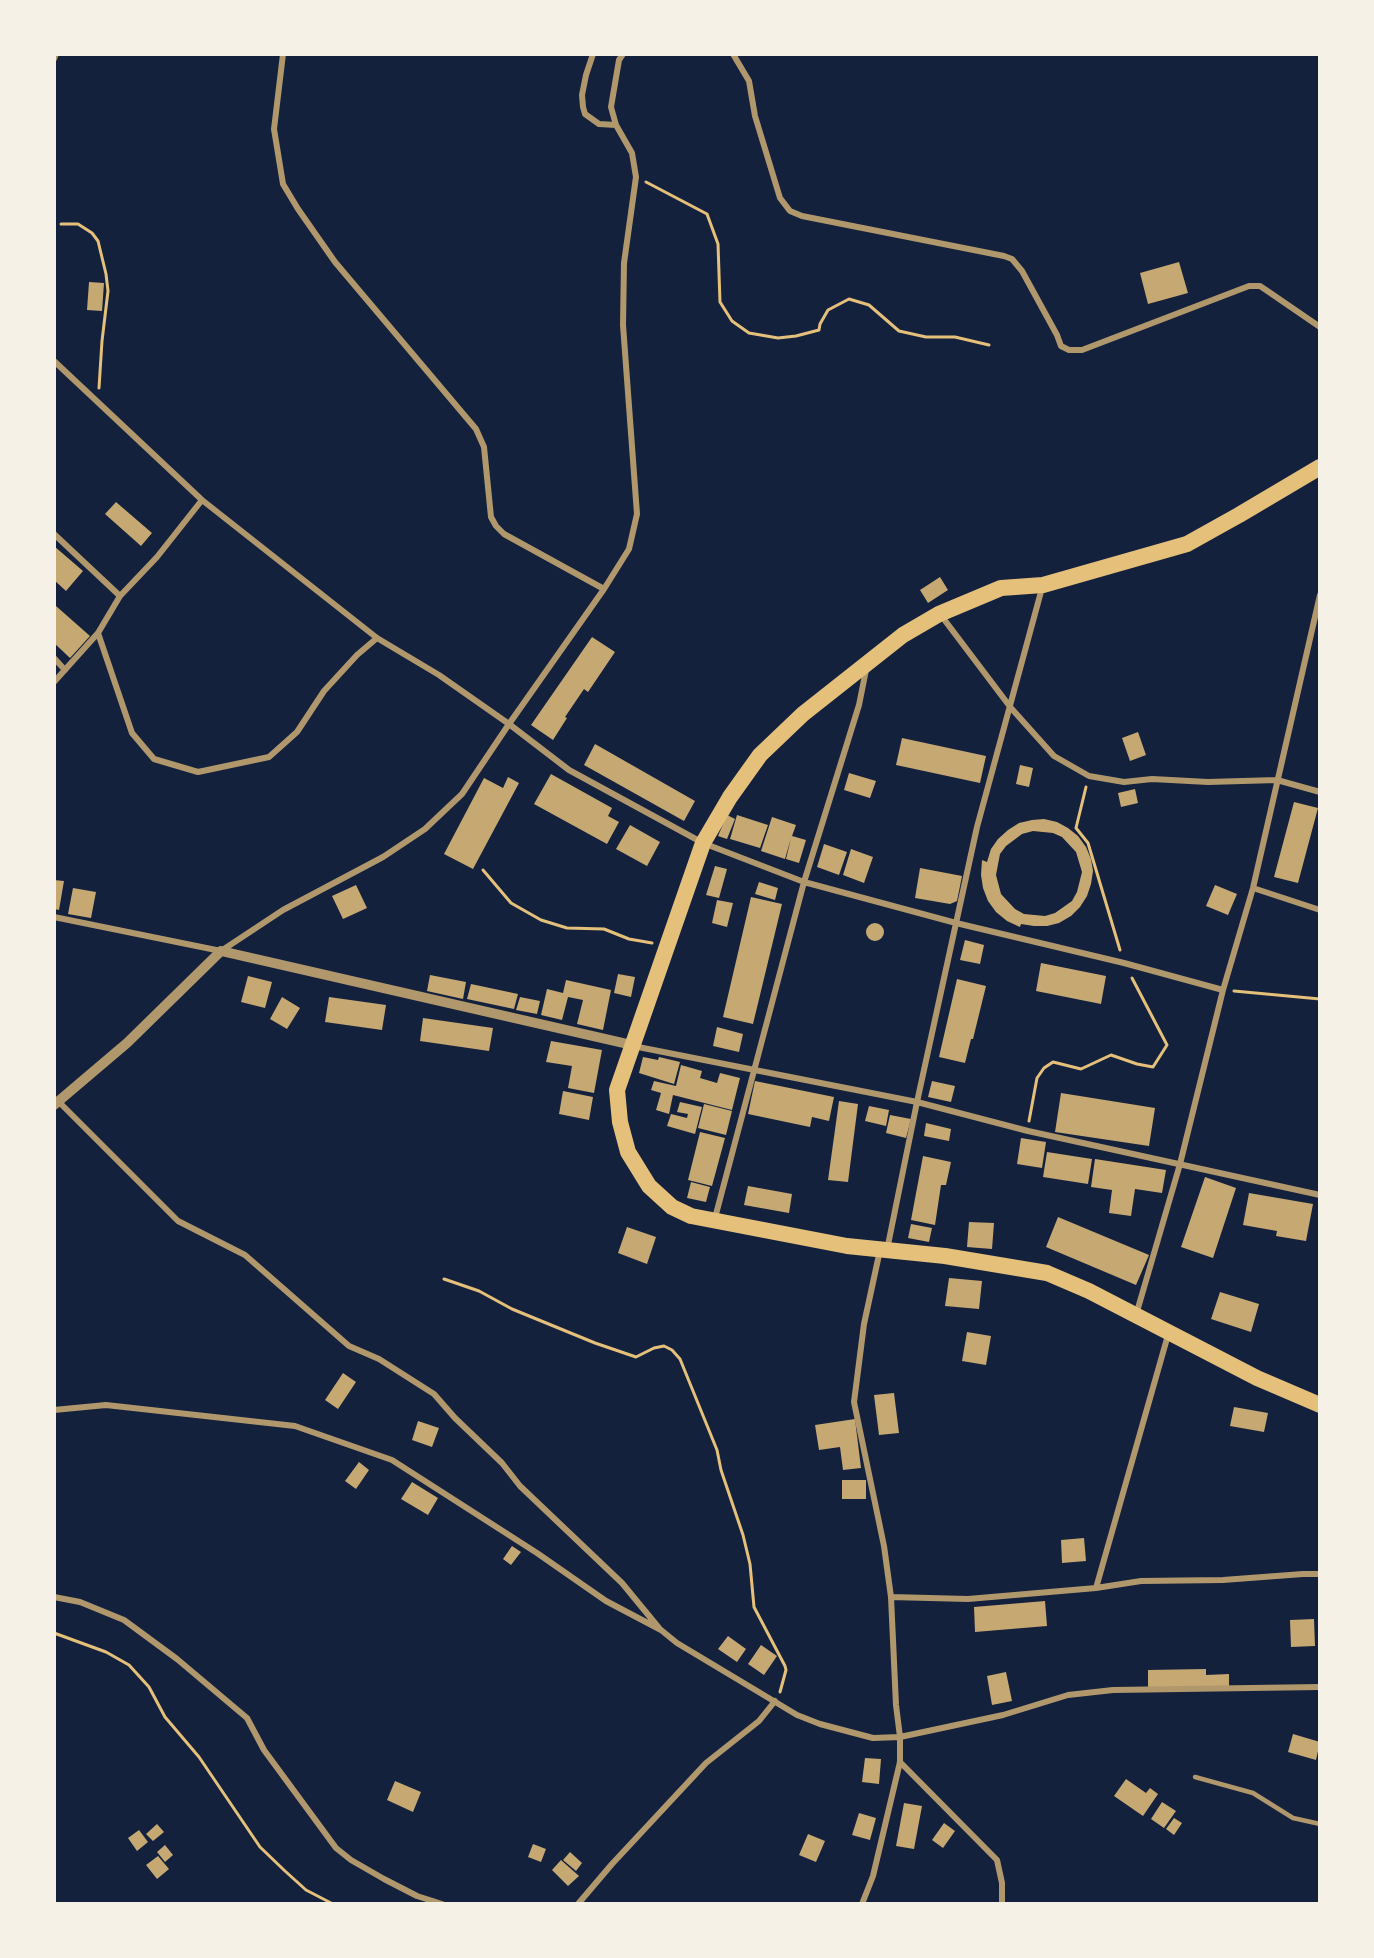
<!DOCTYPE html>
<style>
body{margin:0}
#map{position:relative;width:1374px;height:1958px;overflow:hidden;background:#14213d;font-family:Lato,sans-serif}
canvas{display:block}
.frame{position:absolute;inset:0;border:56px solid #f6f1e7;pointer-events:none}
</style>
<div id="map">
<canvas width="1374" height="1958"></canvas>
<div class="frame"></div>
</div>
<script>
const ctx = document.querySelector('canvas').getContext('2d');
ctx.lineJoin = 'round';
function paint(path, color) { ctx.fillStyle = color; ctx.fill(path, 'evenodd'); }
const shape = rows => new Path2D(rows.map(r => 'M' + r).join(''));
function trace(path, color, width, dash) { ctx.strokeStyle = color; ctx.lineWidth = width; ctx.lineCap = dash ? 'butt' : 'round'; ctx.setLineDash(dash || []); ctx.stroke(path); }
paint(shape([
 [1179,262,1188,293,1148,304,1140,273],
 [89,282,104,283,102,311,87,310],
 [116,502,152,533,141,546,105,514],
 [54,546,83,571,66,591,54,580],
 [940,577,948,590,928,603,920,590],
 [56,606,90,636,70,658,54,643,54,608],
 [592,637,615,652,588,692,584,689,565,717,567,718,553,740,531,725],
 [1138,732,1146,755,1130,761,1122,738],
 [902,738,986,756,980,783,896,765],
 [595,744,695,801,684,821,584,765],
 [1020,765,1033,768,1029,787,1016,784],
 [849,773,876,781,870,798,844,790],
 [551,774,612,808,608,816,619,822,607,844,534,804],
 [508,777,519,783,473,869,444,854,484,778,503,788],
 [1135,789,1138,803,1121,807,1118,793],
 [1294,802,1318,808,1298,883,1274,877],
 [727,815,735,819,727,839,718,836],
 [737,815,768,825,760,848,730,839],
 [772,817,796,825,792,836,806,840,799,863,786,859,791,838,785,859,761,851],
 [1044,819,1057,822,1068,828,1078,836,1086,847,1091,859,1093,871,1091,884,1087,896,1080,907,1071,916,1059,923,1047,926,1034,926,1021,924,1020,927,1007,921,996,912,988,901,983,888,981,875,982,860,987,862,991,849,998,839,1008,830,1019,823,1032,820],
 [1033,831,1053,833,1062,837,1076,852,1082,872,1077,892,1072,901,1055,913,1045,916,1024,914,1015,909,1001,894,996,875,1000,854,1006,846,1022,834],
 [630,825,660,842,647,866,616,849],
 [824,844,847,852,839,875,817,867],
 [851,849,873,857,864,883,843,875],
 [715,866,727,869,719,898,706,895],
 [920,868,962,876,957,901,950,904,915,898],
 [54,880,64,881,59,910,54,909],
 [759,882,778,888,775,900,755,894],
 [356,885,367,908,343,919,332,896],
 [1215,885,1237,894,1228,915,1206,906],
 [73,888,96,892,91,918,68,914],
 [751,897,782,904,753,1024,723,1017],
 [717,900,733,903,727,927,712,923],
 '866 932a9 9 0 1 1 18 0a9 9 0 1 1-18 0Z',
 [965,940,984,945,980,964,960,960],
 [1041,963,1106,976,1101,1004,1036,991],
 [618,974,635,977,631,997,614,993],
 [430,975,466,982,463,999,427,991],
 [248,976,272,982,265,1008,241,1002],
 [957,979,986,986,973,1039,971,1039,965,1063,939,1057],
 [566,980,611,990,603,1030,577,1024,583,1000,568,997,562,1020,541,1015,547,989,563,993],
 [471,984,518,994,514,1009,467,999],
 [282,997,300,1008,287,1029,270,1019],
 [329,997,386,1005,382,1030,325,1022],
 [520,997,540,1001,537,1014,516,1010],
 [423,1018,493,1028,489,1051,420,1041],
 [717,1027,743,1034,739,1052,713,1046],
 [551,1041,602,1050,594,1093,568,1088,572,1066,546,1062],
 [643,1057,658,1060,659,1057,680,1062,674,1084,639,1073],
 [681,1065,702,1071,700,1078,717,1083,720,1073,740,1078,732,1110,673,1095,669,1114,656,1110,661,1093,651,1090,654,1081,676,1086],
 [755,1081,834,1097,829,1121,812,1117,810,1127,748,1114],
 [932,1081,955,1086,951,1102,928,1097],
 [563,1091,593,1097,589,1120,559,1114],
 [1061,1093,1155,1108,1149,1146,1055,1132],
 [839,1101,858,1104,848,1182,828,1180],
 [680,1102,702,1107,695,1134,667,1126,671,1114,687,1118,688,1114,677,1112],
 [704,1104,732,1111,726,1135,698,1128],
 [869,1106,889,1110,886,1126,865,1121],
 [890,1115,911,1119,906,1138,886,1133],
 [926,1123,951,1129,949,1141,924,1136],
 [700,1132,725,1138,712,1186,688,1180],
 [1021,1138,1046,1142,1042,1168,1017,1164],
 [1047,1152,1092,1159,1088,1184,1043,1177],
 [923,1156,951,1162,946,1185,941,1185,935,1225,911,1220],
 [1095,1159,1166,1170,1162,1193,1135,1189,1131,1216,1109,1213,1112,1190,1091,1187],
 [1205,1177,1236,1188,1213,1258,1181,1247],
 [691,1182,710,1187,706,1202,687,1198],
 [748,1186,792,1194,789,1213,744,1205],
 [1249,1193,1313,1204,1306,1241,1276,1236,1277,1231,1243,1225],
 [1058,1217,1149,1255,1136,1285,1046,1247],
 [969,1222,994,1223,992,1249,967,1247],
 [911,1224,932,1228,929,1242,908,1238],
 [627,1227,656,1237,647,1264,618,1253],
 [949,1278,982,1281,979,1309,945,1306],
 [1220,1292,1259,1304,1251,1332,1211,1319],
 [967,1332,991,1336,986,1365,962,1361],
 [343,1373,356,1382,338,1409,325,1400],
 [894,1393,899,1433,879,1435,874,1395],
 [1234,1407,1268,1413,1264,1432,1230,1426],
 [855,1419,861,1468,843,1470,840,1447,819,1450,815,1425],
 [418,1421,439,1428,432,1447,412,1440],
 [359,1462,369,1470,356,1489,345,1481],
 [842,1480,866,1480,866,1499,842,1499],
 [412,1482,438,1498,428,1515,401,1499],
 [1084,1538,1086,1561,1062,1563,1061,1540],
 [512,1546,521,1552,511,1565,503,1559],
 [1045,1601,1047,1626,975,1632,974,1607],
 [1314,1619,1315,1646,1291,1647,1290,1620],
 [728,1636,746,1649,737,1662,718,1649],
 [761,1645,777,1656,764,1675,748,1664],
 [1206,1669,1206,1675,1229,1674,1229,1688,1148,1688,1148,1670],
 [1006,1672,1012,1701,992,1705,987,1676],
 [1293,1734,1320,1742,1316,1760,1288,1752],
 [865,1758,881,1759,879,1784,862,1782],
 [1126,1779,1146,1793,1150,1788,1158,1794,1143,1816,1114,1796],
 [395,1781,421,1792,413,1812,387,1800],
 [1162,1802,1176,1811,1164,1828,1151,1819],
 [904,1803,922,1806,914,1849,896,1846],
 [859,1813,876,1818,870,1840,852,1835],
 [1174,1818,1182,1823,1174,1835,1166,1829],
 [944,1823,955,1831,943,1848,932,1840],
 [157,1824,164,1832,153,1841,146,1834],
 [139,1830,148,1842,137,1851,128,1838],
 [808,1834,825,1841,816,1862,799,1855],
 [533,1844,546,1849,541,1862,528,1857],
 [165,1845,173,1855,165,1862,157,1852],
 [570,1852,582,1863,576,1871,563,1860],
 [158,1856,169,1869,157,1879,146,1865],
 [561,1860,579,1876,568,1886,552,1870]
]), '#c6a872');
trace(shape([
 [646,182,707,214,718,244,720,302,732,321,749,333,778,338,796,336,819,330,820,324,828,310,849,299,869,305,899,331,926,337,955,337,989,345],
 [61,224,78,224,92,233,98,241,106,274,108,291,102,341,99,388],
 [1086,787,1076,828,1088,843,1120,950],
 [483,870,511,903,541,920,567,928,604,929,629,939,652,943],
 [1234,991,1320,999],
 [1029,1121,1037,1078,1044,1068,1053,1062,1081,1069,1111,1055,1137,1064,1153,1067,1167,1045,1132,978],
 [444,1279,479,1291,512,1309,595,1343,636,1357,654,1348,664,1346,672,1350,680,1359,717,1450,721,1470,743,1535,750,1564,754,1607,785,1666,786,1670,780,1692],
 [54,1633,106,1652,129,1665,149,1687,165,1717,199,1757,260,1847,285,1871,306,1890,333,1904]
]), '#e5c07b', 3);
trace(shape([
 [1195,1777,1253,1793,1293,1818,1320,1824]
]), '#b1986c', 4.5);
trace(shape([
 [283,54,274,129,283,184,298,209,335,262,476,429,484,447,491,517,496,526,504,534,604,589],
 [593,54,586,75,582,95,583,107,585,114,599,124,616,125],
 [733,54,749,81,755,116,780,198,790,211,802,216,1004,256,1012,259,1022,271,1057,335,1061,346,1069,350,1082,350,1249,286,1260,286,1266,290,1320,327],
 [54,59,56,54],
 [54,361,202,500,377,638,439,675,509,724,569,770,703,843,804,882,956,923,1124,963,1223,990],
 [54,534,120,596,98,633,54,682],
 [120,596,157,557,202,500],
 [940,614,1011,708,1054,756,1089,776,1124,782,1152,779,1208,782,1277,780,1320,792],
 [98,633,132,733,154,759,198,772,269,757,297,732,324,691,357,655,377,638],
 [54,658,65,670],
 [1253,888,1320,910],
 [54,917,221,951,283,910,383,857,425,829,462,794,509,724,604,589,629,549,637,514,623,325,624,263,636,177,632,153,616,125,611,107,619,60,623,54],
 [633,1046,917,1102,1028,1131,1320,1195],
 [58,1101,178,1221,245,1255,349,1346,379,1359,434,1394,455,1418,502,1463,520,1486,622,1583,659,1628],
 [715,1218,804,882,859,705,866,670],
 [887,1250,917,1102,977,827,1042,588],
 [1136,1315,1180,1164,1223,990,1253,888,1320,595],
 [54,1410,106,1405,295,1426,392,1460,537,1553,606,1601,661,1630,677,1643,797,1715,820,1724,873,1738,900,1737,1003,1715,1068,1695,1113,1690,1320,1687],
 [1096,1588,1168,1335],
 [54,1597,80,1602,124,1620,177,1659,247,1718,264,1750,336,1848,351,1860,384,1879,417,1896,442,1904],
 [891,1597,968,1599,1096,1588,1141,1581,1223,1580,1303,1574,1320,1574],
 [900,1762,997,1860,1002,1883,1002,1904],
 [578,1904,612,1864,706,1763,759,1721,775,1701],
 [862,1904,873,1876,900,1762,900,1737,896,1705,891,1597,884,1546,854,1402,864,1324,880,1250]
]), '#b1986c', 6);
trace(shape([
 [54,1105,127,1043,221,951,632,1045]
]), '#b1986c', 10);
trace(shape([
 [1320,467,1239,515,1187,544,1043,585,1001,588,939,614,903,635,803,714,760,755,730,797,703,843,617,1090,620,1122,628,1152,649,1186,672,1207,691,1216,847,1246,945,1256,1047,1273,1089,1291,1257,1378,1320,1405]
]), '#e5c07b', 16);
</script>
